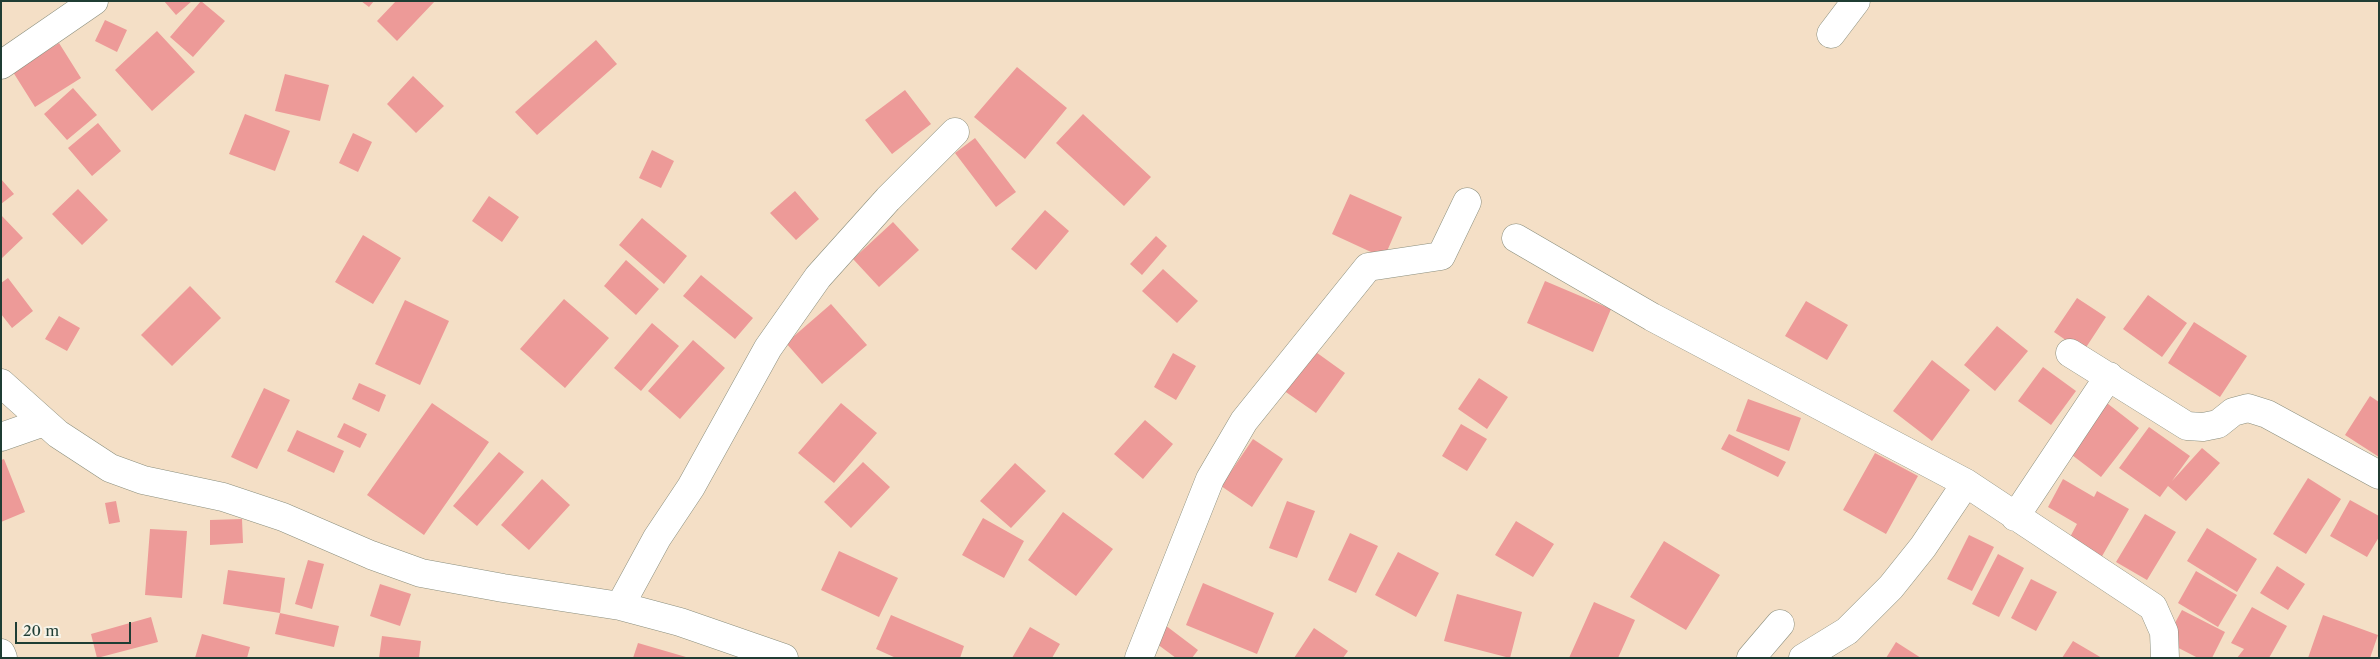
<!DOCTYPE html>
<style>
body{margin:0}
#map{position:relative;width:2380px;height:659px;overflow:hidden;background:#f4dfc6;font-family:"Libre Caslon Text",serif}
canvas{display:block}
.frame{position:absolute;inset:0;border:2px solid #1f3d34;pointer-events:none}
.scale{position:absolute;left:15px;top:622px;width:116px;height:22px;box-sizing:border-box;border:2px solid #1f3d34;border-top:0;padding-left:6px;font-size:15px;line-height:18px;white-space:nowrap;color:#1f3d34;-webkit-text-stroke:4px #f7f3e8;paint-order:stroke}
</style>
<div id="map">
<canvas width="2380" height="659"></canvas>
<div class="frame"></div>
<div class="scale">20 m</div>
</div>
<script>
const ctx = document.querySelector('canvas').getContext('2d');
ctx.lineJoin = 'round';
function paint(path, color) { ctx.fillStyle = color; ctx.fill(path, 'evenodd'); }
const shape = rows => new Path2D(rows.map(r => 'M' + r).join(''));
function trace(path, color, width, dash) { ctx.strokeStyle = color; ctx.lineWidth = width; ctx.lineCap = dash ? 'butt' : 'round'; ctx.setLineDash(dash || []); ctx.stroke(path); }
paint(shape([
 [164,1,192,1,176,15],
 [201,1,225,21,193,57,170,37],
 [361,1,374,1,369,7],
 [396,1,435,1,397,41,377,21],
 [105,20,127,30,117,52,95,41],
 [157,31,195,72,152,111,115,70],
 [596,40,617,64,537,135,515,112],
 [59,43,81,78,35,107,13,72],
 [1017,67,1067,108,1025,159,974,117],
 [285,74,329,85,320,121,275,111],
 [413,76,444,106,416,133,387,104],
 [73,88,97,115,67,140,44,114],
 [905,90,931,124,892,154,865,120],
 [245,114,290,131,275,171,229,154],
 [1083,114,1151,177,1124,206,1056,143],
 [98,123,121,151,92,176,68,148],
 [353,133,372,142,358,172,339,163],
 [975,138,1016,192,996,207,955,153],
 [652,150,674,161,661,188,639,178],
 [1,179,14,194,1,204],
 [78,189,108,220,82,245,52,214],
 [795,191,819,219,796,240,770,213],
 [1350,194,1402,217,1384,258,1332,234],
 [489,196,519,217,502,242,472,221],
 [1045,210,1069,231,1036,270,1011,249],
 [1,215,23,238,1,259],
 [642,218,687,256,664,284,619,245],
 [893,222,919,250,879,287,853,259],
 [363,235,401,258,373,304,335,282],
 [1156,236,1167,246,1142,275,1130,264],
 [626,260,659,289,636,315,604,286],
 [1163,269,1198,301,1177,323,1142,291],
 [701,275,753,318,735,339,683,296],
 [8,278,33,311,12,328,1,314,1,283],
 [1545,281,1611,309,1593,352,1527,323],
 [190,286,221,318,172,366,141,335],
 [2148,295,2187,323,2162,357,2123,329],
 [2077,298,2106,317,2083,352,2054,332],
 [564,299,609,338,565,388,520,349],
 [405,300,449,321,420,385,375,364],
 [1806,301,1848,325,1827,360,1785,336],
 [831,304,867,345,822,384,786,343],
 [59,316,80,328,67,351,45,339],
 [2194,322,2247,356,2220,397,2168,363],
 [652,323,679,346,641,391,614,368],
 [1997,326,2028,351,1995,391,1964,365],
 [693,340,725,368,680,419,648,391],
 [1313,350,1345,373,1316,413,1283,390],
 [1173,353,1196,366,1176,400,1154,387],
 [1932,360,1970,390,1932,441,1893,411],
 [2043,367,2076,391,2051,425,2018,401],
 [1479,378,1508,397,1487,429,1458,409],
 [359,383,386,395,379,412,352,399],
 [264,388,290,400,257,469,231,457],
 [2370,396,2379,402,2379,457,2345,435],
 [1748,399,1801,418,1789,451,1736,431],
 [2103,400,2139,428,2101,477,2064,449],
 [432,403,489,442,424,535,367,495],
 [841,403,877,433,834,483,798,453],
 [1145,420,1173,444,1143,479,1114,454],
 [344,423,367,434,360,448,337,437],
 [1461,424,1487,439,1467,471,1442,456],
 [2149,427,2190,456,2172,481,2202,448,2220,463,2186,501,2168,486,2160,497,2119,468],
 [297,430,344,451,334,473,287,451],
 [1729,434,1786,462,1778,477,1721,449],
 [1253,439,1283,459,1252,507,1221,486],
 [499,452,524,472,477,526,453,506],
 [1875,453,1918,476,1886,534,1843,510],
 [4,459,25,512,1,522,1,460],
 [863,462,890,487,851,528,824,502],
 [1015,463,1046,491,1011,528,980,501],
 [2308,478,2341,499,2306,554,2273,534],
 [542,479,570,505,529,550,501,525],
 [2063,479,2094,497,2097,491,2129,509,2101,558,2069,539,2077,524,2048,507],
 [2350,500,2379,516,2379,537,2367,557,2330,536],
 [116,501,120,522,109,524,105,503],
 [1287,501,1315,511,1297,558,1269,548],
 [1063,512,1113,549,1076,596,1028,560],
 [2145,514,2176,532,2147,580,2116,562],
 [983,518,1024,541,1004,578,962,555],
 [242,519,243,543,210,545,210,520],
 [1516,521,1554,544,1533,577,1495,555],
 [2207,528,2257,559,2237,592,2187,561],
 [150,529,187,531,182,598,145,595],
 [1350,533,1378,546,1356,593,1328,580],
 [1969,535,1994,547,1972,591,1947,579],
 [1664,541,1720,575,1686,630,1630,597],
 [839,551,898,578,879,617,821,590],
 [1398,552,1439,573,1416,617,1375,595],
 [1998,554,2024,568,1999,617,1972,604],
 [308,560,324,564,312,609,295,604],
 [2277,566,2305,584,2288,610,2260,593],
 [228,570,285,578,280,613,223,604],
 [2196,571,2237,595,2218,627,2178,603],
 [2031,579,2057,592,2036,631,2011,618],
 [1203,583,1274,613,1257,654,1186,625],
 [380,584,411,594,400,626,370,616],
 [1457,594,1522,612,1510,658,1444,641],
 [1594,602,1635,620,1618,658,1569,658],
 [2252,607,2287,626,2269,658,2237,658,2244,649,2231,643],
 [2182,610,2225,632,2212,658,2198,658,2165,641],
 [280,613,339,626,334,647,275,634],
 [891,615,964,646,960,658,896,658,876,649],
 [2323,615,2378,635,2370,658,2308,658],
 [151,617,158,642,97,658,91,634],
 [1165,625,1198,650,1192,658,1176,658,1153,641],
 [1030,627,1060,644,1052,658,1012,658],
 [1314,628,1348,651,1343,658,1294,658],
 [202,634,250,647,247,658,195,658],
 [382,636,421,641,419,658,379,658],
 [2073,641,2102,658,2062,658],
 [1896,642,1921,658,1886,658],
 [638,643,686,657,686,658,633,658]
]), '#ed9a98');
const street = shape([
 [1831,34,1856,1],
 [1,65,94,1],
 [1516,238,1652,317,1966,483,2153,607,2164,632,2165,658],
 [2070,353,2187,426,2203,427,2218,424,2233,412,2248,408,2267,414,2379,475],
 [1,383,58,434,110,468,143,480,223,497,283,517,371,555,421,573,503,588,620,606,680,622,784,658],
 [1,437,44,422],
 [2015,517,2109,376],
 [620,606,657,538,691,487,768,348,818,277,888,199,955,132],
 [1,653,3,658],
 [1139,658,1210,479,1244,421,1368,267,1441,256,1467,202],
 [1751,658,1780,624],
 [1803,658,1847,631,1891,587,1923,547,1966,483]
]);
trace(street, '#8a8e7d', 29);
trace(street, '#fff', 28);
</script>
